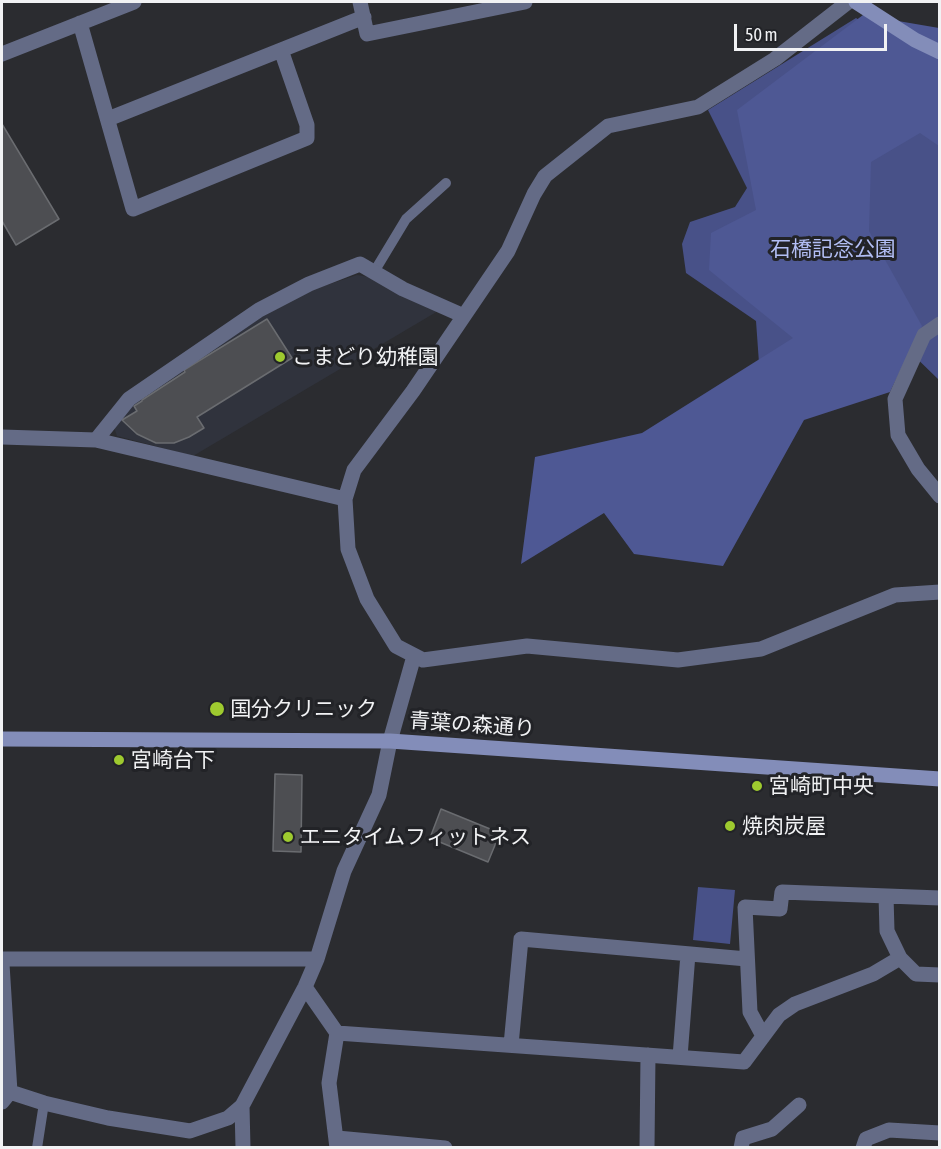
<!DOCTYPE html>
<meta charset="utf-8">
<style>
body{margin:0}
#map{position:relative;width:941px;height:1149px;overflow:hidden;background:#2b2c30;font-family:"Asap Condensed",sans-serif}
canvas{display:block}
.frame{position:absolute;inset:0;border:3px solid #f1f2f4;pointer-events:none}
.scale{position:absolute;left:734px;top:24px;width:153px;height:27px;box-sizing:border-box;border:3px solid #f1f2f4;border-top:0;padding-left:8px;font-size:18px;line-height:21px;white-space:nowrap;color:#f1f2f4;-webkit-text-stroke:4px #222327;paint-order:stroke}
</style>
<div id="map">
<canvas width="941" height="1149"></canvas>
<div class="frame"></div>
<div class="scale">50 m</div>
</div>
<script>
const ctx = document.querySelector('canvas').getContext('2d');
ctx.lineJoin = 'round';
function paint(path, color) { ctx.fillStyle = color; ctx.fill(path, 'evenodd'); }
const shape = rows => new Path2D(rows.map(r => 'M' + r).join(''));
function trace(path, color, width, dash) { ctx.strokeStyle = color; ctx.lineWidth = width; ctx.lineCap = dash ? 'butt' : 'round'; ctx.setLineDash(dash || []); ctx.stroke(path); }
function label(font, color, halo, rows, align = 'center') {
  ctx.font = font + ' "Asap Condensed","Noto Sans JP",sans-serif'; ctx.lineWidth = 6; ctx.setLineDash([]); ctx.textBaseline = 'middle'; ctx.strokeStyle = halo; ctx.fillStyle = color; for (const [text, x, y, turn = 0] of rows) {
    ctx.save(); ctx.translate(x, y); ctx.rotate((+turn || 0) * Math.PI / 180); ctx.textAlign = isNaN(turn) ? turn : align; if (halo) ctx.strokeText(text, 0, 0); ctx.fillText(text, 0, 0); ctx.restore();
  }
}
paint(shape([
 [357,275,369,277,438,311,193,456,117,436,113,424,143,396,259,319,303,293]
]), '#30333d');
paint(shape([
 [856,18,891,40,939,65,939,380,903,345,759,363,756,321,686,273,682,244,690,222,735,207,747,188,708,110],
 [698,887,735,890,730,944,693,940]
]), '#485188');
paint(shape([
 [863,15,939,28,939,146,920,133,871,162,869,231,922,326,890,392,804,420,723,566,634,554,604,513,521,564,535,457,642,433,793,338,709,270,711,233,756,210,737,110]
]), '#4e5894');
const building = shape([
 [2,124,59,219,16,245,2,221,2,124],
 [267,319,292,358,197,417,204,428,189,437,174,443,156,443,137,434,122,420,137,411,134,406,142,401,142,400,185,372,184,370,267,319],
 [275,774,302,775,301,852,273,851,275,774],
 [441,809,500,833,488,862,430,838,441,809]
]);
paint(building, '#4d4e52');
trace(building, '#6a6c70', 1.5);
trace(shape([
 [374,272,406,219,446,183],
 [37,1148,44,1103]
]), '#646b86', 10);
trace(shape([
 [360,2,367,34,525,2],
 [848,2,775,59,698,107,608,126,545,176,534,194,508,251,413,391,354,470,345,499,348,549,367,599,396,646,423,660,527,646,678,660,761,649,895,595,940,592],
 [80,23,133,209,307,138,307,125,281,50],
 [2,54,134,2],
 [108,119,364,17],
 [940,324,924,335,895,399,898,435,918,469,940,496],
 [2,437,96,440,345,499],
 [96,440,129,399,259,310,309,284,360,264,403,289,464,316],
 [886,896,887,931,900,958,916,974,940,975],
 [2,959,317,959],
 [2,964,10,1092,2,1102],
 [305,987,337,1033,329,1083,337,1148],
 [337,1033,744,1062,779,1015,795,1004,873,974,900,958],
 [763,1036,750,1012,745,907,780,909,782,892,940,898],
 [511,1045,521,939,747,959],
 [680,1057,688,954],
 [10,1092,44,1103,108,1118,190,1131,228,1118,242,1106],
 [337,1138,445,1148],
 [243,1148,242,1106,305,987,317,959,344,871,379,795,390,741,414,656],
 [647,1148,648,1055],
 [741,1148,743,1138,772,1129,799,1105],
 [863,1148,866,1139,889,1130,940,1133]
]), '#646b86', 15);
trace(shape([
 [856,2,915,40,940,52],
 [2,739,390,741,940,779]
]), '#838db9', 15);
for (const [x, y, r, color] of [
 [280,357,6,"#9eca2f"],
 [217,709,8,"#9eca2f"],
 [119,760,6,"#9eca2f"],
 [757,786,6,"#9eca2f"],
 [730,826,6,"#9eca2f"],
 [288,837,6,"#9eca2f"]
]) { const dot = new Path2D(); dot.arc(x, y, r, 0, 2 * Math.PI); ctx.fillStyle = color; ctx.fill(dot); trace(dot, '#222327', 2); }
label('21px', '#b2bef4', '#222327', [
 ["石橋記念公園",833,249]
]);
label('21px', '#f1f2f4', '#222327', [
 ["こまどり幼稚園",292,357],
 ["国分クリニック",230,709],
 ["宮崎台下",131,760],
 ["宮崎町中央",769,786],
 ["焼肉炭屋",742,826],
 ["エニタイムフィットネス",300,837]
], 'left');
label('21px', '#f1f2f4', '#222327', [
 ["青葉の森通り",472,725,4]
]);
</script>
